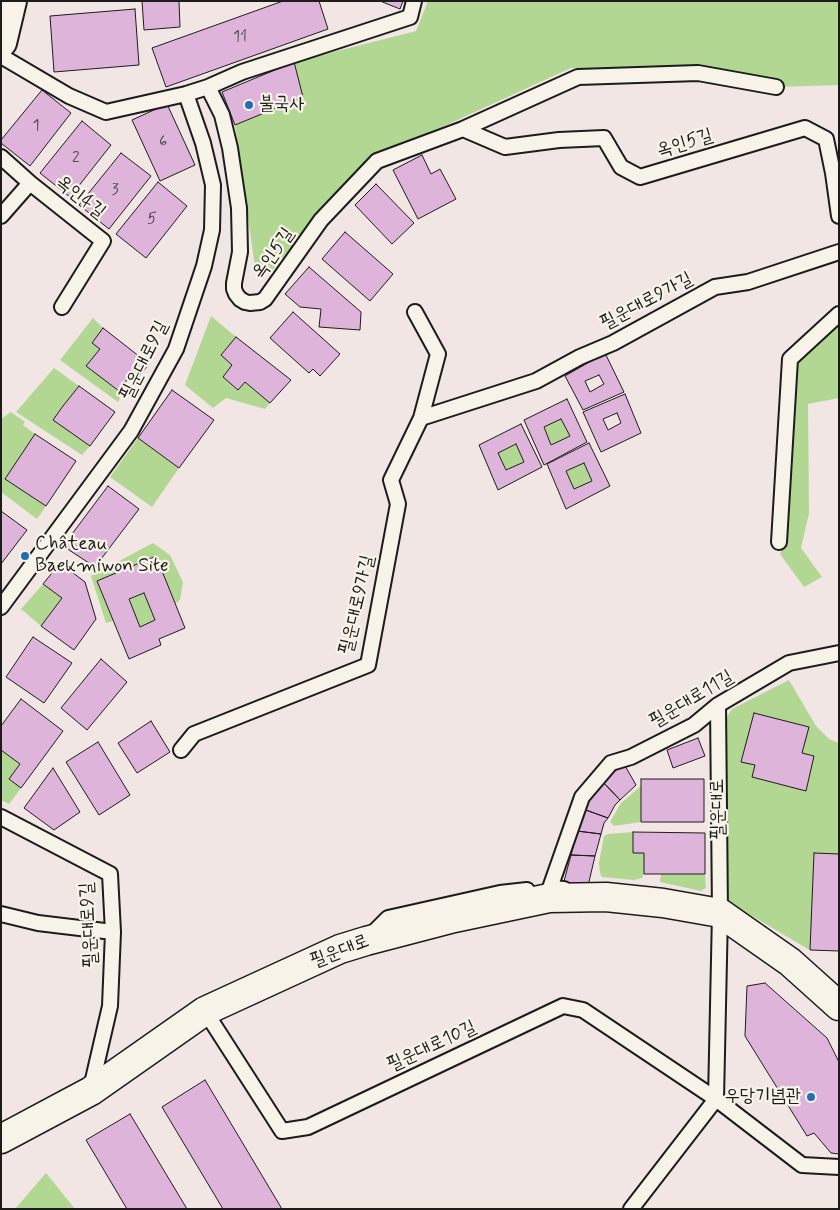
<!DOCTYPE html>
<meta charset="utf-8">
<style>
body{margin:0}
#map{position:relative;width:840px;height:1210px;overflow:hidden;background:#f2e6e5;font-family:Mynerve,sans-serif}
canvas{display:block}
.frame{position:absolute;inset:0;border:2px solid #1c1c1c;pointer-events:none}
</style>
<div id="map">
<canvas width="840" height="1210"></canvas>
<div class="frame"></div>
</div>
<script>
const ctx = document.querySelector('canvas').getContext('2d');
ctx.lineJoin = 'round';
function paint(path, color) { ctx.fillStyle = color; ctx.fill(path, 'evenodd'); }
const shape = rows => new Path2D(rows.map(r => 'M' + r).join(''));
function trace(path, color, width, dash) { ctx.strokeStyle = color; ctx.lineWidth = width; ctx.lineCap = dash ? 'butt' : 'round'; ctx.setLineDash(dash || []); ctx.stroke(path); }
function label(font, color, halo, rows, align = 'center') {
  ctx.font = font + ' Mynerve,"Poor Story",sans-serif'; ctx.lineWidth = 4.5; ctx.setLineDash([]); ctx.textBaseline = 'middle'; ctx.strokeStyle = halo; ctx.fillStyle = color; for (const [text, x, y, turn = 0] of rows) {
    ctx.save(); ctx.translate(x, y); ctx.rotate((+turn || 0) * Math.PI / 180); ctx.textAlign = isNaN(turn) ? turn : align; if (halo) ctx.strokeText(text, 0, 0); ctx.fillText(text, 0, 0); ctx.restore();
  }
}
paint(shape([
 [428,1,839,1,839,85,776,87,702,68,571,68,442,127,372,154,332,197,270,273,255,267,235,125,303,97,294,62,416,31],
 [211,316,236,337,221,355,232,365,223,377,238,390,245,382,270,403,265,409,226,398,213,408,185,385],
 [93,318,103,328,92,342,100,349,87,366,122,393,118,402,60,360],
 [839,326,839,398,808,404,809,513,801,548,822,577,804,587,780,554,785,543,794,364],
 [54,368,79,386,63,406,54,420,90,446,82,455,16,412],
 [11,412,25,422,23,425,35,434,5,479,46,506,37,519,1,492,1,419],
 [561,419,570,436,551,445,544,427],
 [138,438,179,468,152,507,110,477],
 [516,444,524,462,506,470,498,453],
 [584,463,592,481,574,489,566,471],
 [153,543,170,555,183,582,180,600,175,604,156,556,97,581,113,621,106,623,91,576],
 [43,584,62,598,41,626,21,609],
 [144,593,155,620,140,627,129,599],
 [789,680,816,726,829,739,839,743,839,854,814,854,810,950,796,942,727,901,725,720,732,709],
 [1,750,20,764,9,779,21,788,9,804,1,800],
 [641,786,641,822,614,826,610,822,621,803],
 [633,832,644,853,644,874,642,878,634,880,602,877,600,873,599,863,604,836,608,834],
 [661,874,705,874,706,888,701,891,660,882],
 [46,1173,75,1209,15,1209]
]), '#b2d792');
const building = shape([
 [142,1,179,1,180,27,144,30,142,1],
 [283,1,319,1,328,29,166,87,152,48,283,1],
 [380,1,403,1,400,9,380,1],
 [135,9,139,65,54,72,50,16,135,9],
 [294,62,303,97,235,125,222,92,294,62],
 [42,90,71,113,30,166,1,143,1,140,42,90],
 [167,104,195,165,160,181,132,120,167,104],
 [82,121,111,145,70,197,40,173,82,121],
 [121,153,151,176,109,229,79,205,121,153],
 [422,155,431,174,440,169,456,199,418,219,393,170,422,155],
 [158,182,187,206,146,258,116,234,158,182],
 [376,184,414,223,392,244,355,205,376,184],
 [345,232,393,274,370,301,322,259,345,232],
 [309,267,361,312,360,330,319,327,321,309,300,307,285,294,309,267],
 [293,312,340,354,320,376,313,369,309,373,270,338,293,312],
 [103,328,149,364,136,380,130,376,119,391,86,366,100,349,92,343,103,328],
 [236,337,291,380,270,403,245,382,238,390,223,377,232,365,221,355,236,337],
 [605,353,624,392,583,410,565,376,605,353],
 [599,375,604,384,590,392,585,381,599,375],
 [79,386,115,412,90,446,53,420,63,406,79,386],
 [172,390,214,420,179,468,138,438,172,390],
 [625,394,641,433,601,452,583,412,625,394],
 [617,413,621,423,608,430,603,419,617,413],
 [567,399,587,442,544,465,524,420,567,399],
 [561,419,570,436,551,445,544,427,561,419],
 [521,424,542,467,498,490,479,445,521,424],
 [516,444,524,462,506,470,498,453,516,444],
 [35,434,76,461,46,506,5,479,35,434],
 [589,443,610,486,566,509,547,464,589,443],
 [584,463,592,481,574,489,566,471,584,463],
 [108,486,139,509,95,567,63,546,108,486],
 [1,511,27,530,1,564,1,511],
 [156,556,185,628,159,639,161,645,129,659,97,581,156,556],
 [144,593,155,620,140,627,129,599,144,593],
 [60,563,85,582,96,619,74,650,41,626,62,598,43,584,60,563],
 [33,637,72,663,44,703,6,677,33,637],
 [101,659,127,682,87,730,61,708,101,659],
 [21,699,63,731,21,788,9,779,20,764,1,750,1,726,21,699],
 [754,713,809,727,802,753,814,756,806,791,752,777,755,765,741,762,754,713],
 [151,721,170,752,137,773,118,743,151,721],
 [698,738,705,756,673,768,667,750,698,738],
 [98,742,130,795,99,815,66,762,98,742],
 [624,764,636,785,620,800,602,781,624,764],
 [53,768,80,812,54,830,24,808,53,768],
 [641,779,704,779,704,822,641,822,641,779],
 [602,781,620,800,615,805,608,818,583,809,587,798,602,781],
 [583,809,608,818,604,823,601,834,577,831,583,809],
 [577,831,601,834,595,856,571,855,577,831],
 [633,832,705,833,705,874,644,874,644,853,633,853,633,832],
 [814,853,839,854,839,951,810,950,814,853],
 [571,855,595,856,588,886,563,885,571,855],
 [765,983,827,1038,839,1062,839,1154,831,1153,814,1133,807,1136,745,1036,747,986,765,983],
 [205,1080,282,1209,223,1209,162,1107,205,1080],
 [130,1114,187,1209,127,1209,86,1140,130,1114]
]);
paint(building, '#dfb4da');
trace(building, '#1c1c1c', 1);
const service = shape([
 [1,56,69,96,106,112,186,94,208,87,222,115,230,148,239,208,240,252,234,283,234,289,236,294,240,299,245,302,250,303,260,302,265,299,321,220,377,161,463,129,505,147,559,140,604,138,621,167,640,177,805,128,826,139,833,173,839,216],
 [208,87,242,72,410,17,414,1],
 [463,129,578,77,698,73,776,87],
 [1,157,30,183],
 [1,216,30,183,103,241,62,307],
 [421,418,536,381,580,357,613,343,715,287,748,282,839,252],
 [779,542,790,359,839,314],
 [1,607,131,431,176,349,204,266,212,230,213,185,203,143,186,94],
 [181,750,194,734,368,665,398,504,391,480,421,418,438,354,415,312],
 [1,817,110,874,113,932,110,1006,91,1088],
 [564,889,550,888,582,797,611,763,631,757,694,725,718,705,789,663,839,653],
 [1,914,38,923,113,932],
 [371,935,388,918,500,893,527,890],
 [205,1011,282,1131,308,1127,563,1006,583,1010,716,1099,802,1165,839,1167],
 [631,1209,716,1099,720,913,718,705]
]);
const minor = shape([
 [1,45,3,43,13,1]
]);
const tertiary = shape([
 [1,1139,91,1091,205,1011,340,949,366,941,454,918,549,898,606,897,663,903,720,913,790,962,839,1006]
]);
trace(service, '#1c1c1c', 18);
trace(minor, '#1c1c1c', 30);
trace(tertiary, '#1c1c1c', 31);
trace(service, '#f7f3e8', 14);
trace(minor, '#f7f3e8', 26);
trace(tertiary, '#f7f3e8', 28);
for (const [x, y, r, color] of [
 [249,105,5,"#1f6fb2"],
 [25,556,5,"#1f6fb2"],
 [811,1097,5,"#1f6fb2"]
]) { const dot = new Path2D(); dot.arc(x, y, r, 0, 2 * Math.PI); ctx.fillStyle = color; ctx.fill(dot); trace(dot, '#f7f3e8', 2); }
label('16px', '#4d424c', null, [
 ["11",240,38],
 ["1",36,127],
 ["6",163,143],
 ["2",76,159],
 ["3",115,191],
 ["5",152,220]
]);
label('19px', '#1c1c1c', '#f7f3e8', [
 ["불국사",259,105],
 ["Château",35,545],
 ["Baekmiwon Site",35,567],
 ["우당기념관",801,1097,"right"]
], 'left');
label('19px', '#1c1c1c', '#f7f3e8', [
 ["옥인5길",685,144,-17],
 ["옥인4길",80,198,38],
 ["옥인5길",274,254,-55],
 ["필운대로9가길",647,302,-28],
 ["필운대로9길",145,361,-64],
 ["필운대로9가길",358,605,-77],
 ["필운대로11길",692,700,-31],
 ["필운대로",719,809,-91],
 ["필운대로9길",90,925,-93],
 ["필운대로",340,952,-21],
 ["필운대로10길",432,1047,-25]
]);
</script>
